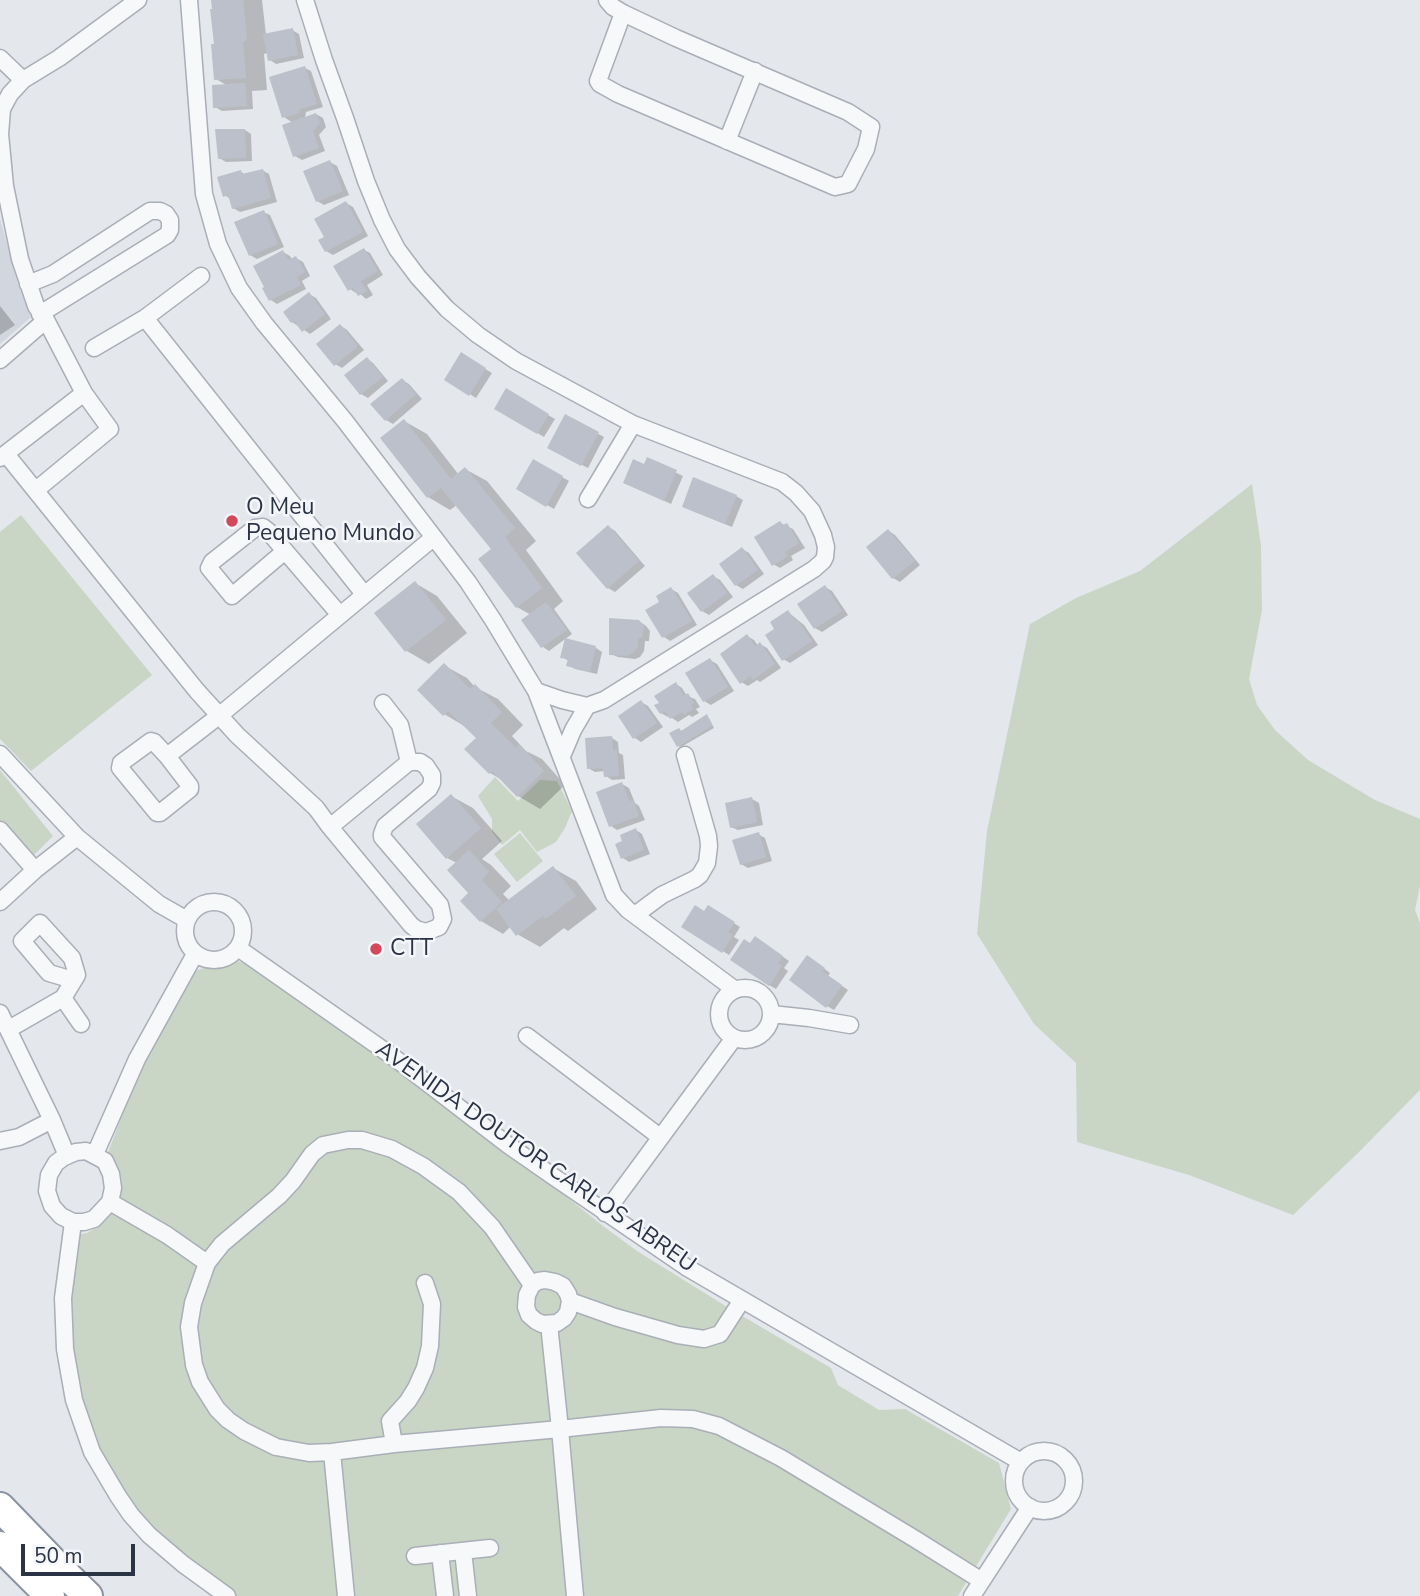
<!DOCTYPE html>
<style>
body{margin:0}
#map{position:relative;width:1420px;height:1596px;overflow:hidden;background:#e4e7ec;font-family:"Nunito Sans",sans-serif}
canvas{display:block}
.scale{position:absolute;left:21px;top:1544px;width:114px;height:32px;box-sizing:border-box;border:4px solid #2b3445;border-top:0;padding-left:9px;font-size:21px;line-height:24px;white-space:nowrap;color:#2b3445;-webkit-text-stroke:5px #f4f6f9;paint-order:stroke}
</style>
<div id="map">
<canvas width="1420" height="1596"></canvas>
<div class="scale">50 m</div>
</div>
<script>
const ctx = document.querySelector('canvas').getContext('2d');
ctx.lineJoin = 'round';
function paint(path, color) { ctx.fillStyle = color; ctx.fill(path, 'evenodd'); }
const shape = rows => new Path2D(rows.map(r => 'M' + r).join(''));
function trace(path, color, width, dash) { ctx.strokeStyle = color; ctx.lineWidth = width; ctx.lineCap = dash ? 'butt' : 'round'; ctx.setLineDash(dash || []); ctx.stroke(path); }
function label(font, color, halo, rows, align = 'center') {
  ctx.font = font + ' "Nunito Sans",sans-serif'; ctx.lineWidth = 5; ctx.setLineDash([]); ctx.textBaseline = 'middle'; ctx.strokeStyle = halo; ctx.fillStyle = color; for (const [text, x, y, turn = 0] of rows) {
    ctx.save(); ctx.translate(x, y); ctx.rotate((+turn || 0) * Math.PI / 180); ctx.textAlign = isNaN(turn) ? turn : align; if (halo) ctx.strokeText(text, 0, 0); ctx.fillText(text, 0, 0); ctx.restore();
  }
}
paint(shape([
 [0,219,18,284,31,317,0,344]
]), '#d2d6de');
paint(shape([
 [1252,484,1261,546,1262,610,1249,679,1257,705,1275,730,1308,760,1375,800,1420,819,1420,886,1415,910,1420,923,1420,1090,1359,1152,1293,1215,1189,1175,1077,1142,1076,1063,1034,1024,977,934,987,831,1030,624,1076,598,1140,571],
 [21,515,152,675,31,771,0,739,0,532],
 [0,770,53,836,30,859,0,823],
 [495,777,518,801,540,780,557,781,572,811,565,828,556,842,537,852,520,830,502,845,492,832,492,819,478,796],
 [520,833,543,861,517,882,494,854],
 [229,959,244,963,394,1064,486,1132,603,1226,637,1251,732,1310,831,1368,838,1385,879,1410,905,1409,999,1463,1011,1509,958,1596,235,1596,186,1558,151,1528,113,1481,83,1418,67,1326,75,1235,87,1233,102,1224,107,1219,120,1197,122,1181,116,1165,107,1155,141,1066,195,971]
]), '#c9d6c5');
paint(shape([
 [213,0,262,0,266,35,292,30,299,34,304,58,276,64,270,60,268,53,264,54,267,90,252,91,253,109,222,111,215,107,228,86,216,79,216,46],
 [305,68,311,71,323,107,306,112,305,118,316,114,323,118,326,127,319,135,325,151,302,160,295,156,293,123,284,117],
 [245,130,251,134,252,161,226,162,219,158],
 [330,162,337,166,349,195,324,205,317,201],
 [262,170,269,174,277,202,240,212,233,208,231,199,224,195,241,172,246,175],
 [346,203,353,207,368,236,333,255,326,251,327,237],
 [263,212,270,215,284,247,257,259,250,255],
 [364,250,370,253,383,275,367,285,373,295,366,299,358,292,356,293,350,289],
 [283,252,290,256,292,260,296,258,303,262,310,276,302,281,306,289,277,304,271,300,266,287],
 [309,294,316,298,331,319,310,334,292,322],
 [0,306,15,325,0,335],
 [341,326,347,330,364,350,342,368,335,364],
 [462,355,492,373,476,398,446,379],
 [367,359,373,363,388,381,368,398,361,394],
 [402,380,409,384,422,399,393,424,386,420],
 [506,391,555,419,544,437,496,408],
 [565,416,604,437,588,468,549,448],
 [404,421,427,434,459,475,465,469,487,481,536,541,526,550,563,601,554,609,572,634,549,651,543,647,531,615,517,607,481,559,494,549,457,505,450,510,428,497],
 [647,459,683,476,671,504,632,486],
 [534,461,569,481,554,509,518,489],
 [736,496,743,500,732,527,690,510],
 [780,523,793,529,805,548,791,556,793,560,780,568,773,564],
 [609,527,615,531,645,566,615,592,608,588],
 [889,531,895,535,920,565,900,582,893,578,868,548],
 [742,549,749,553,764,574,743,589,736,585],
 [713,576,720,580,733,597,709,615,702,611],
 [415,583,437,596,467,633,429,664,407,651,377,613],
 [825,587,832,591,848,615,822,632,815,628,800,604],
 [671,589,678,593,697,625,670,641,664,637,662,602],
 [788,612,804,625,818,645,790,663,783,659,777,629],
 [639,621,646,626,650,631,649,641,645,641,644,651,640,657,635,659,618,657,611,654],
 [747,636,754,640,758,646,760,644,767,648,781,668,760,682,757,680,748,686,741,682],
 [596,648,602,652,597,674,575,669,568,665,569,661,562,657],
 [710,660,717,664,734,691,711,705,704,701],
 [445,666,467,678,475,687,498,699,523,725,512,736,526,751,542,759,565,785,540,809,518,796,504,781,490,773,478,738,466,727,444,714],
 [676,684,682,688,687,696,695,699,700,707,696,709,699,713,692,717,689,715,678,722,669,716,668,717,661,713],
 [641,702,648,706,663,727,641,742,635,738],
 [707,717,709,718,714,728,681,747,678,746,679,730,682,731],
 [612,738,618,742,619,753,623,755,625,779,612,780,606,776,605,771,595,772,588,768],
 [622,784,629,788,635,803,639,806,645,820,617,830,611,826],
 [451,796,473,808,502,841,482,859,491,865,511,886,503,894,510,901,553,868,576,881,597,909,568,931,564,928,540,947,517,934,511,926,503,934,481,921,457,863,447,858],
 [752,799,759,803,763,825,738,830,731,827],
 [636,830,642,834,650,854,629,862,623,858,625,842],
 [758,834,765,838,772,861,748,868,741,864],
 [709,907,740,927,734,937,739,940,729,955,683,926,705,913],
 [762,942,789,961,784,968,788,971,776,989,769,985,751,945],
 [814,961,830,973,828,976,848,990,834,1010,827,1006]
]), '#0003');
paint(shape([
 [211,0,243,0,247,40,243,42,246,78,214,80,211,44,214,44,210,9,212,9],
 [293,28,298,55,268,61,263,34],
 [305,66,317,104,300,109,299,113,282,118,269,77],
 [245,83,247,106,213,108,212,85],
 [316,113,320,123,313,131,319,148,293,157,282,125],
 [215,129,245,129,246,158,218,159],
 [330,160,343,191,316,202,303,171],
 [263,169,271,198,232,209,228,195,223,197,217,177,241,170,242,174],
 [346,201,363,232,325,252,318,240,324,237,314,219],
 [264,210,278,244,249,256,234,222],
 [364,248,378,271,361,281,367,291,358,296,353,288,348,291,333,266],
 [283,250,288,260,296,256,305,272,297,277,301,285,269,301,262,288,264,287,253,266],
 [309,292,325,314,302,332,294,321,291,323,283,312],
 [340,324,358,346,334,366,316,344],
 [461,352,486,368,469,396,444,380],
 [367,357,383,377,360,395,344,375],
 [402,378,416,394,385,421,370,404],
 [506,388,549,414,537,434,494,409],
 [565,414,599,432,581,466,547,448],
 [404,419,451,479,465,467,515,528,505,537,542,588,516,608,478,559,491,549,441,488,427,498,380,438],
 [647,457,677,470,664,501,623,483,633,459,644,464],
 [533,459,563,476,546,507,516,489],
 [693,477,737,495,725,524,682,507],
 [780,521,783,525,787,523,799,543,785,552,788,556,772,566,754,537],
 [608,525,639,561,607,589,576,553],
 [888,529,915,561,892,579,866,547],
 [742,547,758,570,735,586,719,564],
 [713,574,727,593,701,612,687,593],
 [415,581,446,620,405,652,374,613],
 [825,585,842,611,814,629,797,604],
 [671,587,692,621,662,638,645,610,659,602,656,596],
 [546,602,567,630,541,648,521,620],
 [788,610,795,620,797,619,812,641,782,661,765,635,774,629,770,622],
 [609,618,639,620,644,626,642,638,638,638,638,647,633,653,627,656,609,655],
 [747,634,755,646,760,642,775,664,753,680,750,676,740,684,720,654],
 [565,638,596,646,590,672,566,666,568,659,560,658],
 [710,658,728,687,703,702,685,673],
 [444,663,470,689,475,684,502,712,491,723,516,748,519,744,544,771,517,797,492,771,489,774,464,749,476,738,448,711,443,716,417,690],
 [676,682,684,696,688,693,694,703,691,705,693,709,684,715,682,712,670,719,665,711,660,714,654,705,659,703,654,696],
 [641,700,657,723,633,739,618,716],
 [707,714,712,726,677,747,669,733,679,728,681,731],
 [612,736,613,750,617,750,619,776,604,777,603,768,587,769,585,738],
 [622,782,629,801,633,800,639,816,609,827,596,792],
 [451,794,481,828,446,859,416,824],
 [752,797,757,822,730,828,725,803],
 [636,828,644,850,621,859,615,844,622,841,620,835],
 [759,832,766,857,740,865,732,840],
 [469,850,489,872,482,880,502,902,480,922,460,901,468,893,447,870],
 [553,866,576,896,545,919,543,916,516,936,496,909],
 [695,905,704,911,708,905,735,922,728,932,733,935,722,953,681,927],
 [755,936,783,956,778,963,782,966,769,986,730,960,744,939,750,943],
 [807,955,825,968,822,971,842,985,826,1008,789,980]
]), '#bbc0ca');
const minor = shape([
 [189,0,204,194,218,244,239,288,264,323,345,421,468,582,493,620,536,691,614,895,628,910,734,989],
 [305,0,324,60,345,118,366,181,382,220,397,249,418,277,447,309,478,335,516,361,633,424,782,482,796,493,812,511,823,535,826,547,825,557,823,561,814,569,604,700,587,706,562,700,536,691],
 [607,0,613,7,623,13,598,81,600,84,618,94,835,187,848,184,866,149,871,127,848,112,676,38,623,13],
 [0,58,23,80],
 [727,141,755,71],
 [28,284,53,274,150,211,160,211,166,214,170,220,170,230,167,235,40,314],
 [145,318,201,276],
 [94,348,145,318,364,594],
 [0,360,46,320],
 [6,454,197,691,237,735,316,808,330,827,411,925,416,929,426,932,439,927,443,919,440,905,382,837,382,834,385,826,429,789,432,783,432,775,426,766,420,762,409,762,330,827],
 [0,458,84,393,46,320,36,306,20,259,5,186,0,134,2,109,10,94,23,80,59,58,138,0],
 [36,490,110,429,84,393],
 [588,499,633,424],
 [285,551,232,596,209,568,212,562,255,528,263,527,268,531,340,615],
 [383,703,400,725,409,762],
 [0,754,77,837,159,904,187,920],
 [167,756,190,786,190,789,160,813,157,813,120,768,121,763,151,741,154,742,167,756,220,715,433,538],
 [562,756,573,730,587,706],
 [0,830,35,870],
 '185 931a29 29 0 1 1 58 0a29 29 0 1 1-58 0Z',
 [0,902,35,870,77,837],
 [635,915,662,895,695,879,700,875,707,863,709,846,708,836,685,755],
 [238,948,392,1056,508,1145,554,1177,686,1267,1021,1462],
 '719 1014a26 26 0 1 1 52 0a26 26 0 1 1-52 0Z',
 [63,998,81,1024],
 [0,1013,52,1120,19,1137,0,1141],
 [771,1014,809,1018,850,1025],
 [9,1029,63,998,77,975,72,958,40,923,22,941,49,973,66,978,72,983],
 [527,1036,660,1137],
 [52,1120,67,1156],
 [86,1151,105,1161,111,1174,113,1188,110,1202,94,1219,84,1222,73,1222,61,1216,52,1206,47,1191,49,1175,56,1163,64,1157,76,1152,86,1151],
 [95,1154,137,1059,195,954],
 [110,1202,167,1235,207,1263,222,1244,279,1196,293,1181,312,1154,323,1145,348,1140,362,1140,392,1149,423,1166,459,1192,492,1227,532,1285],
 [605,1213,734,1038],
 [73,1222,63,1298,65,1349,74,1400,92,1452,118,1496,131,1515,149,1535,183,1564,227,1596],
 [207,1263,193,1303,189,1327,194,1365,200,1382,217,1409,228,1420,244,1431,276,1447,309,1453,332,1452,394,1444,560,1429,661,1418,693,1419,719,1426,781,1458,915,1539,982,1581],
 [545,1280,555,1282,563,1286,568,1294,570,1301,568,1312,564,1318,557,1323,542,1324,536,1321,529,1315,526,1307,527,1295,532,1285,538,1281,545,1280],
 [570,1301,615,1317,678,1335,704,1339,720,1334,742,1300],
 [549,1324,560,1429,575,1596],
 [394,1444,390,1421,408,1401,416,1388,425,1368,430,1346,432,1304,425,1283],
 '1014 1481a30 30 0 1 1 60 0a30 30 0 1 1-60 0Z',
 [332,1452,346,1596],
 [463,1551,468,1596],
 [440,1553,445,1596],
 [415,1556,490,1548],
 [972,1596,1030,1507]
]);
const trunk = shape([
 [0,1507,60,1569,88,1596],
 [0,1546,50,1596]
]);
trace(minor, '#a9aeb7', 19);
trace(trunk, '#8b94a3', 32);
trace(minor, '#f7f8fa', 16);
trace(trunk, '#fff', 28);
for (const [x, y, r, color] of [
 [232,521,7,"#d1495b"],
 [376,949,7,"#d1495b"]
]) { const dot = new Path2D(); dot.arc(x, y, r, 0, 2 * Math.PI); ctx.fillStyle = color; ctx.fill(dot); trace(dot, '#f4f6f9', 2.5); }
label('23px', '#2b3445', '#f4f6f9', [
 ["O Meu",246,508],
 ["Pequeno Mundo",246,534],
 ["CTT",390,949]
], 'left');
label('23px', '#2b3445', '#f4f6f9', [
 ["AVENIDA DOUTOR CARLOS ABREU",535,1158,35]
]);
</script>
